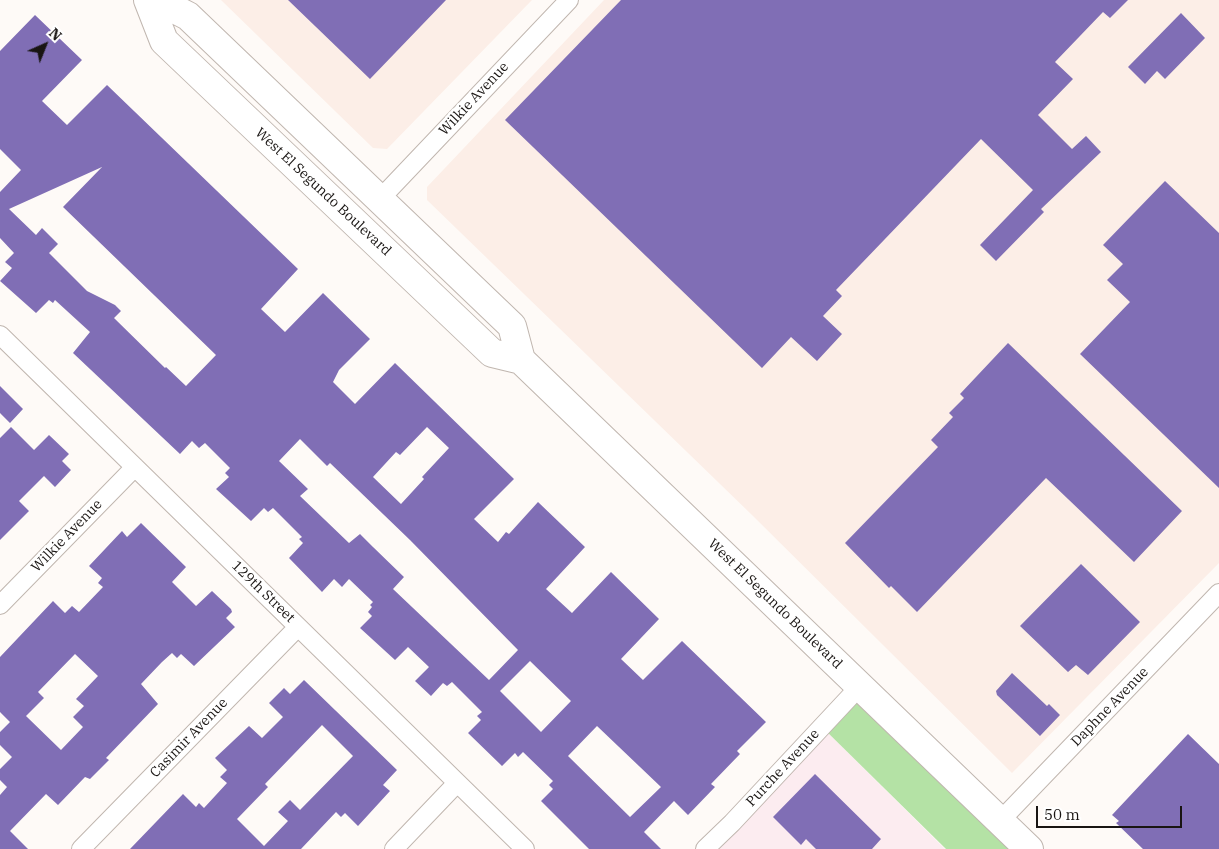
<!DOCTYPE html>
<style>
body{margin:0}
#map{position:relative;width:1219px;height:849px;overflow:hidden;background:#fefaf7;font-family:"IBM Plex Serif",serif}
canvas{display:block}
.north{position:absolute;left:20px;top:20px;width:50px;height:50px;-webkit-text-stroke:4px #fff;paint-order:stroke;rotate:44deg;font-size:14px;font-weight:700;line-height:20px;text-align:center;color:#191513}
.north::after{content:'';display:block;margin:auto;width:18px;height:22px;background:#191513;clip-path:polygon(50% 0,100% 100%,50% 72%,0 100%)}
.scale{position:absolute;left:1036px;top:806px;width:146px;height:22px;box-sizing:border-box;border:2px solid #191513;border-top:0;padding-left:6px;font-size:15px;line-height:18px;white-space:nowrap;color:#191513;-webkit-text-stroke:4px #fff;paint-order:stroke}
</style>
<div id="map">
<canvas width="1219" height="849"></canvas>
<div class="north">N</div>
<div class="scale">50 m</div>
</div>
<script>
const ctx = document.querySelector('canvas').getContext('2d');
ctx.lineJoin = 'round';
function paint(path, color) { ctx.fillStyle = color; ctx.fill(path, 'evenodd'); }
const shape = rows => new Path2D(rows.map(r => 'M' + r).join(''));
function trace(path, color, width, dash) { ctx.strokeStyle = color; ctx.lineWidth = width; ctx.lineCap = dash ? 'butt' : 'round'; ctx.setLineDash(dash || []); ctx.stroke(path); }
function label(font, color, halo, rows, align = 'center') {
  ctx.font = font + ' "IBM Plex Serif",serif'; ctx.lineWidth = 5; ctx.setLineDash([]); ctx.textBaseline = 'middle'; ctx.strokeStyle = halo; ctx.fillStyle = color; for (const [text, x, y, turn = 0] of rows) {
    ctx.save(); ctx.translate(x, y); ctx.rotate((+turn || 0) * Math.PI / 180); ctx.textAlign = isNaN(turn) ? turn : align; if (halo) ctx.strokeText(text, 0, 0); ctx.fillText(text, 0, 0); ctx.restore();
  }
}
paint(shape([
 [822,727,945,849,709,849]
]), '#fcecf0');
paint(shape([
 [221,0,532,0,387,149,373,148],
 [604,0,1219,0,1219,563,1012,773,752,515,427,200,427,187]
]), '#fceee7');
paint(shape([
 [860,686,1029,849,946,849,822,727]
]), '#b4e2a5');
paint(shape([
 [288,0,446,0,370,79],
 [621,0,1128,0,1110,18,1103,12,1055,62,1073,79,1038,115,1072,149,1086,136,1101,152,1041,209,1044,212,996,261,980,245,1033,190,981,139,836,290,842,296,823,316,842,334,817,361,791,337,762,368,505,120],
 [1181,13,1205,38,1165,79,1157,71,1145,84,1128,67],
 [35,15,82,60,42,101,67,125,107,85,298,269,261,309,285,332,323,293,370,339,339,370,333,382,355,404,395,363,514,479,474,519,498,542,506,532,509,534,538,502,585,547,546,589,572,613,611,572,659,619,621,659,643,680,682,641,766,722,737,751,740,754,711,784,715,787,688,815,674,801,644,832,661,849,589,849,541,801,553,789,549,785,553,781,523,752,518,757,515,753,502,766,468,733,481,720,477,716,482,712,452,682,447,686,443,683,431,696,415,681,429,667,408,647,395,660,360,628,372,616,368,612,372,607,370,605,373,602,349,579,342,587,334,579,322,592,289,558,303,543,299,539,302,537,273,508,268,512,264,508,251,521,216,489,229,477,225,473,230,468,205,443,199,448,192,441,180,454,73,353,90,332,55,300,53,303,49,300,36,313,0,281,12,268,5,262,14,253,0,238,0,192,21,170,0,149,0,51],
 [102,167,63,207,216,355,186,386,166,367,165,368,114,318,121,311,115,305,87,291,49,253,58,244,42,228,36,235,9,209],
 [427,427,449,448,422,477,424,479,401,504,373,477,396,452,400,455],
 [300,439,327,466,330,463,410,540,518,650,489,680,393,589,404,577,373,547,360,534,349,543,300,496,308,489,279,461],
 [530,661,571,701,541,732,500,691],
 [597,726,661,787,630,817,568,756],
 [1165,181,1219,233,1219,488,1080,354,1130,302,1107,280,1123,264,1103,245],
 [1008,343,1182,511,1134,562,1046,478,917,612,891,586,889,588,845,543,938,447,931,440,953,417,949,413,964,398,960,394],
 [0,386,23,409,10,423,0,413],
 [11,427,34,450,49,435,69,454,62,461,71,470,55,487,44,476,19,501,29,511,0,540,0,438],
 [141,523,186,567,172,582,196,606,212,591,231,609,232,612,226,618,235,627,194,666,181,654,177,658,172,653,162,662,141,684,158,704,106,758,109,760,90,779,85,777,58,805,46,794,10,831,28,849,0,849,0,795,7,787,0,780,0,769,12,757,0,745,0,732,10,722,0,712,0,657,53,601,65,613,72,606,79,612,103,587,98,583,102,578,89,566,122,531,127,537],
 [75,654,98,676,76,699,84,706,73,717,83,727,61,750,26,716,44,698,38,692],
 [1081,564,1140,622,1088,675,1076,665,1068,672,1020,626],
 [1012,673,1047,706,1049,704,1060,715,1040,736,997,695,996,691],
 [304,680,397,770,383,785,390,791,358,826,345,813,341,817,336,812,301,849,130,849,183,794,196,807,199,803,204,808,227,783,220,777,227,770,215,758,249,726,262,738,283,717,269,703,284,688,290,694],
 [322,725,353,756,300,810,290,800,278,812,288,821,264,846,237,819,268,787,265,784],
 [1188,734,1219,764,1219,849,1143,849,1116,823,1119,821,1112,815],
 [815,774,881,839,872,849,816,849,806,839,801,845,773,817]
]), '#806eb5');
const minor = shape([
 [380,199,569,0],
 [0,335,525,849],
 [0,605,135,467],
 [1000,821,1219,593],
 [81,849,298,627],
 [394,849,457,783],
 [705,849,732,823,860,686]
]);
const primary = shape([
 [148,0,164,41,492,353,521,360,1029,849],
 [157,0,188,16,512,326,521,360]
]);
trace(minor, '#c0b6af', 20);
trace(primary, '#c0b6af', 30);
trace(minor, '#fff', 18);
trace(primary, '#fff', 28);
label('14px', '#191513', '#fff', [
 ["Wilkie Avenue",474,99,-47],
 ["West El Segundo Boulevard",323,192,43],
 ["Wilkie Avenue",67,536,-46],
 ["129th Street",263,592,44],
 ["West El Segundo Boulevard",775,604,44],
 ["Daphne Avenue",1110,707,-46],
 ["Casimir Avenue",189,738,-46],
 ["Purche Avenue",783,768,-47]
]);
</script>
